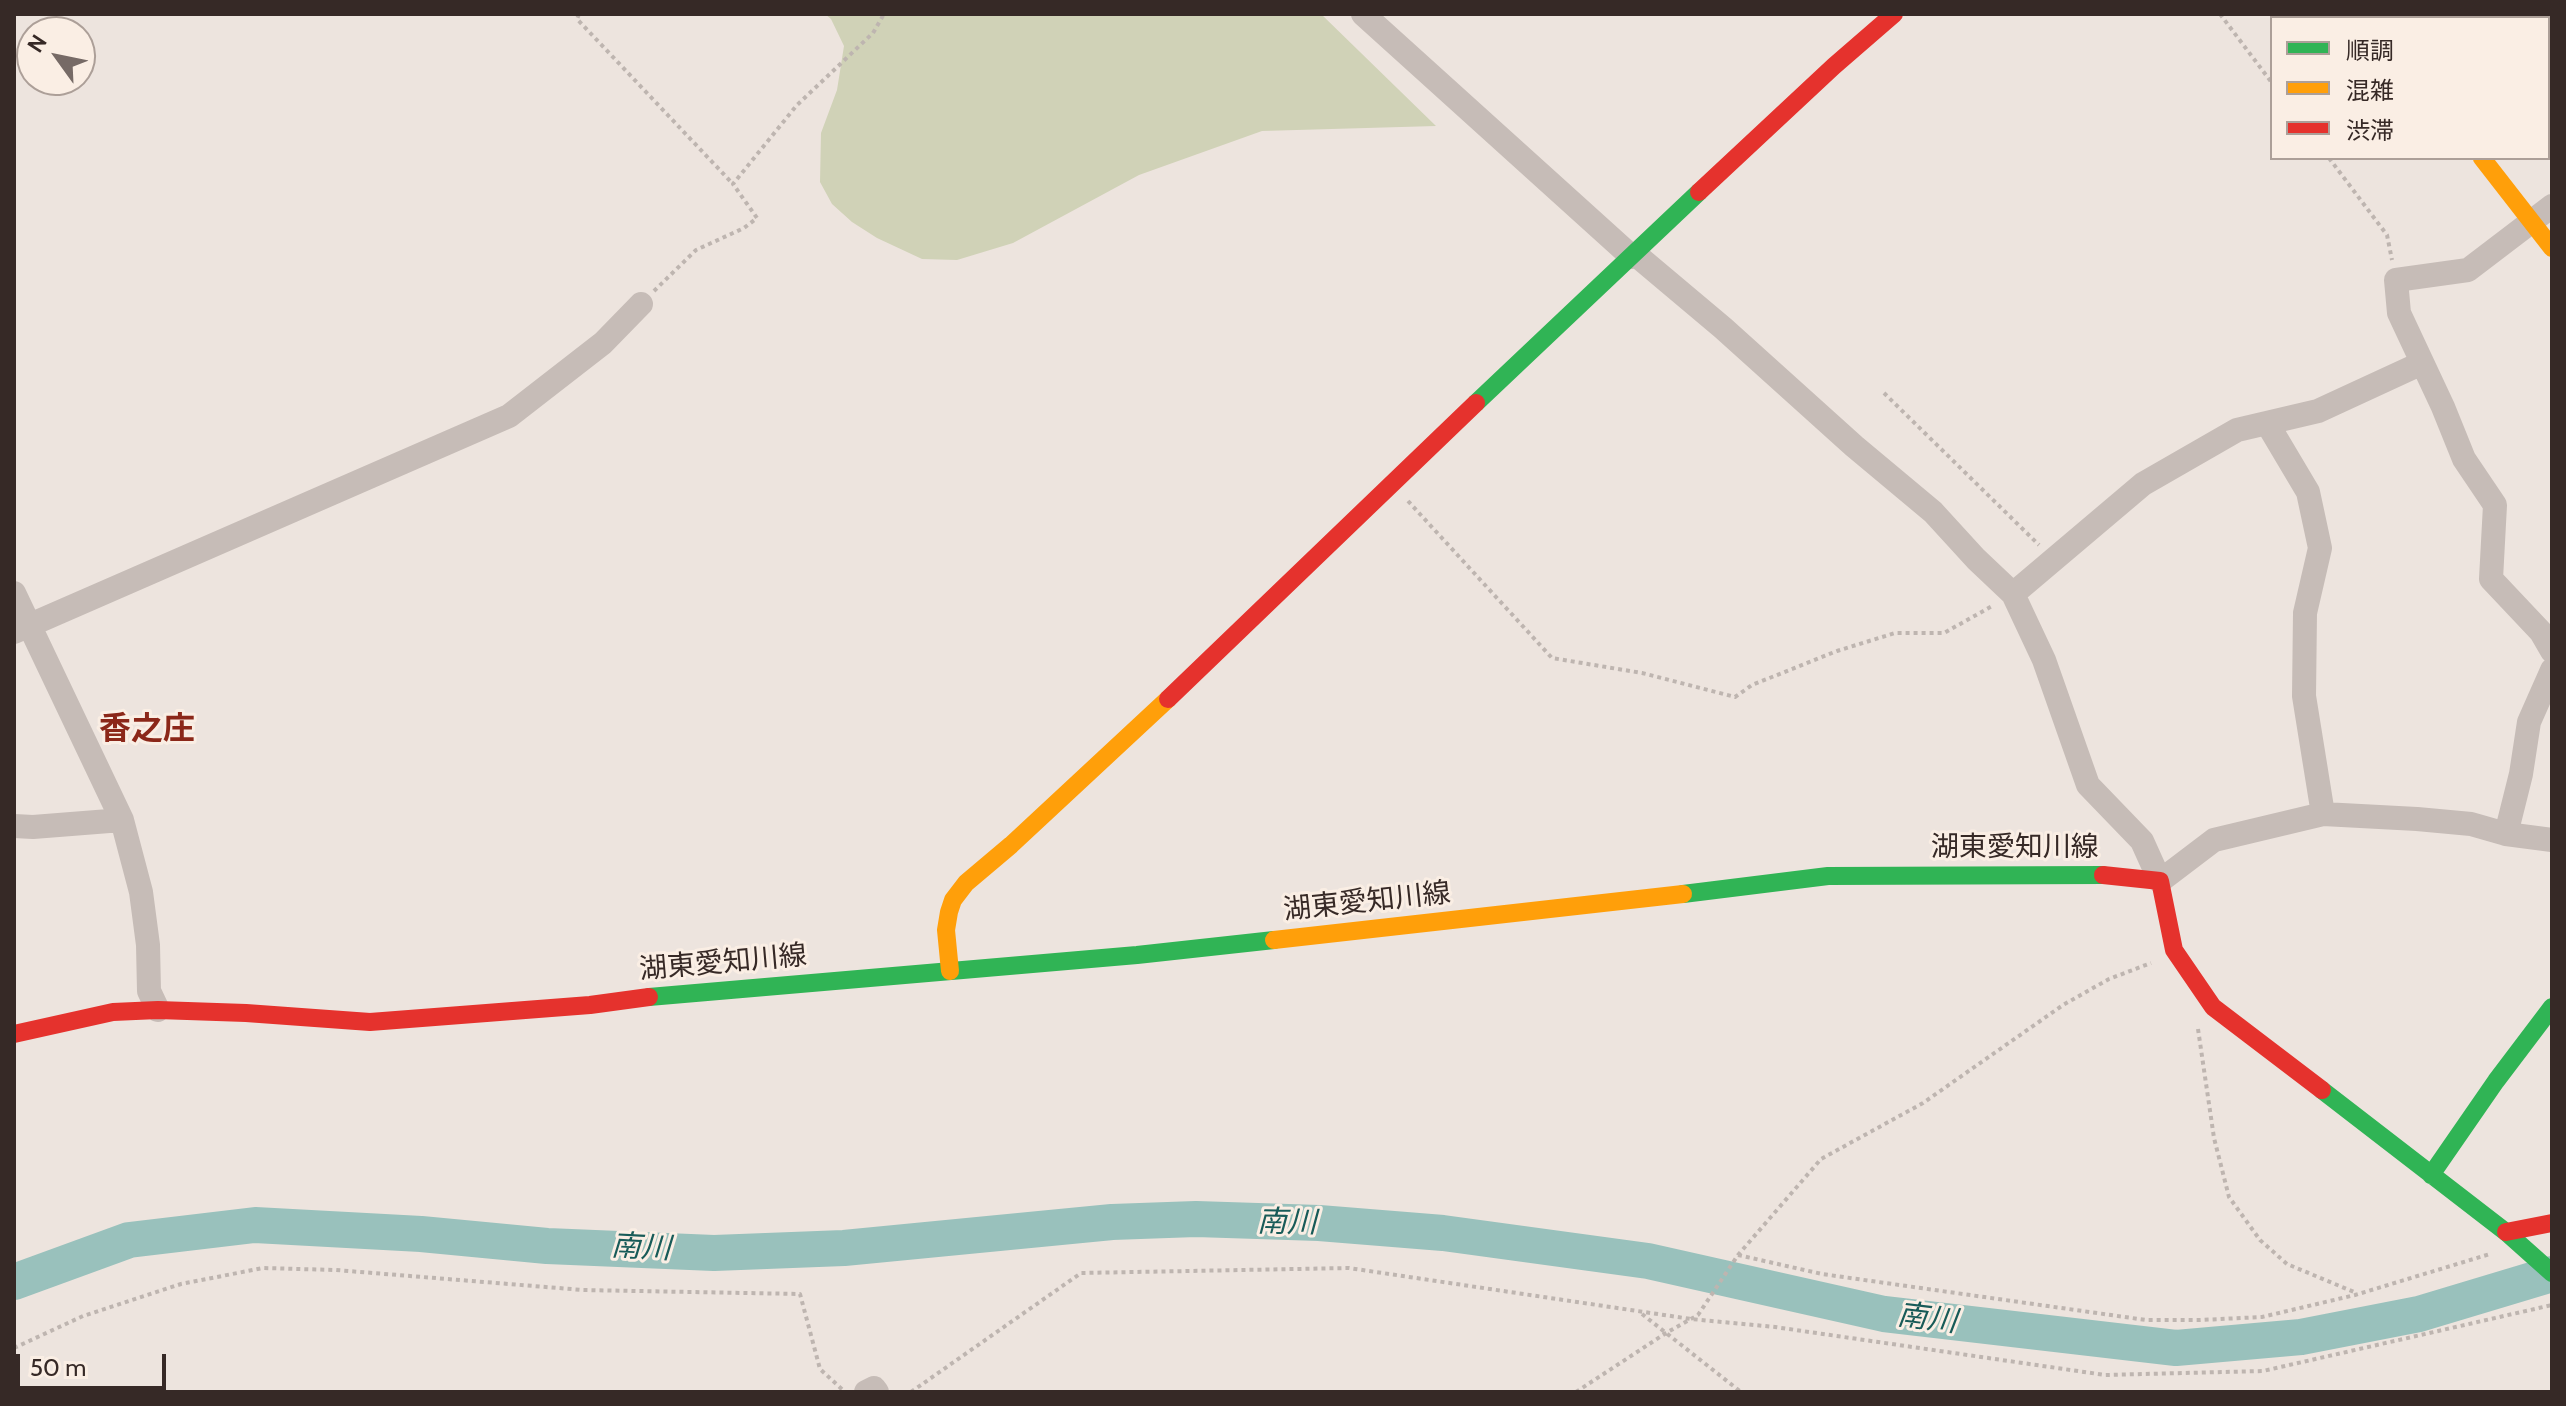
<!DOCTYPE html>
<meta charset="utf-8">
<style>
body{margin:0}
#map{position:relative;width:2566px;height:1406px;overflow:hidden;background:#ede4de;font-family:Cabin,"Noto Sans JP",sans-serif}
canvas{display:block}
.frame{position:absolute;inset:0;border:16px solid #362926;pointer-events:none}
.legend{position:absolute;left:2270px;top:16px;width:280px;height:144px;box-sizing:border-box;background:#faeee4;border:2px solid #ac9f98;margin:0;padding:10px 14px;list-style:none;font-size:24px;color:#362926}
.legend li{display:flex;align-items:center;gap:16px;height:40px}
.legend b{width:40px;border:2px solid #ac9f98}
.north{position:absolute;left:16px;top:16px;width:80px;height:80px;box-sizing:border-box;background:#faeee4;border:2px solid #ac9f98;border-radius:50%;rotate:303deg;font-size:22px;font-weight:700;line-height:32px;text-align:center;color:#362926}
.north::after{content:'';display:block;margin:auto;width:28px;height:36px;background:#766a66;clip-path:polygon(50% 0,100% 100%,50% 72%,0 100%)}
.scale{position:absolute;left:16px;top:1354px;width:150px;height:36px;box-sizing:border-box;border:4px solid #362926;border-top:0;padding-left:10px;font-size:24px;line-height:28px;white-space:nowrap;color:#362926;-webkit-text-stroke:6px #faeee4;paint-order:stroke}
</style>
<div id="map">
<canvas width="2566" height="1406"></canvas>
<div class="frame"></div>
<ul class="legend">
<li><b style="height:10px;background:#30b455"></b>順調</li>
<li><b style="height:10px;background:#ff9f0a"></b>混雑</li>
<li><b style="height:10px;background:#e5322d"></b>渋滞</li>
</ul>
<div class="north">N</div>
<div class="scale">50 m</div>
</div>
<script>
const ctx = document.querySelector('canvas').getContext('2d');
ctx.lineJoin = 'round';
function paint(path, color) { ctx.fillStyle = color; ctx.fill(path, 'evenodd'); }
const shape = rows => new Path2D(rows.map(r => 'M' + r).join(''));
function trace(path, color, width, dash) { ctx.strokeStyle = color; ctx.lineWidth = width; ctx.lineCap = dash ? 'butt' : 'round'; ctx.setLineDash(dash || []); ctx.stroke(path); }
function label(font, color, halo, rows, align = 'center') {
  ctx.font = font + ' Cabin,"Noto Sans JP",sans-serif'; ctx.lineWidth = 6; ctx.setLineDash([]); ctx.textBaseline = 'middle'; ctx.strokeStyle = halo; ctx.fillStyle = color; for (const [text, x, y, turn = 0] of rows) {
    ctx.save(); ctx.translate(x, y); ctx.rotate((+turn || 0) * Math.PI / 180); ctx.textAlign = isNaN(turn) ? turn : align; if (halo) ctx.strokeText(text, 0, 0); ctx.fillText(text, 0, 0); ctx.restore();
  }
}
paint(shape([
 [825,14,1321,14,1436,126,1262,131,1139,175,1013,243,957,260,922,259,877,238,852,222,832,204,820,182,821,133,837,90,844,46,831,19]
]), '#d0d2b7');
trace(shape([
 [14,1282,129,1240,255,1225,421,1234,547,1246,714,1253,844,1248,1112,1222,1196,1219,1319,1223,1443,1233,1648,1261,1884,1314,2176,1348,2301,1337,2419,1314,2552,1274]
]), '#99c1bc', 36);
trace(shape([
 [579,14,577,19,733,184],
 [2220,14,2272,83],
 [2329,158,2387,235,2392,260],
 [654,291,696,250,744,228,757,218,733,184,797,105,873,33,884,14],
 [1884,393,2039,545],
 [1408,501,1552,658,1642,673,1735,697,1752,685,1837,651,1895,633,1944,633,1994,605],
 [2198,1029,2214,1138,2229,1197,2260,1240,2287,1264,2354,1292],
 [1738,1255,1822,1274,2146,1320,2200,1320,2262,1317,2355,1295,2490,1254],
 [1642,1314,1741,1392],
 [14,1348,83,1316,181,1284,263,1268,336,1270,583,1290,800,1294,820,1369,845,1392],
 [911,1392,1081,1273,1349,1268,1691,1319,1775,1327,2105,1375,2263,1371,2552,1305],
 [1576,1392,1666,1333,1698,1315,1738,1255,1821,1159,1923,1103,2063,1005,2109,979,2151,963]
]), '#beb5b0', 4, [4, 4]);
trace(shape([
 [1363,14,1632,257],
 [2552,206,2468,270,2396,280,2399,313,2443,407,2464,459,2495,505,2491,579,2541,632,2552,651],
 [1635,254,1723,328,1854,446,1933,512,1976,559,2013,594,2044,660,2088,785,2142,841,2160,881,2214,840,2323,814,2417,819,2471,824,2506,834,2552,840],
 [2267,423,2308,492,2320,548,2305,613,2304,696,2323,814],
 [14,593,122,820,141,892,148,945,149,991,158,1010],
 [2013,594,2143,484,2237,430,2318,411,2422,363],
 [14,632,509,416,603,343,641,304],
 [14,826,33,827,122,820],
 [2506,834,2521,774,2529,722,2552,670],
 [866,1392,874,1388,877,1392]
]), '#c6bcb7', 24);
trace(shape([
 [1476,403,1699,192],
 [1683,894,1828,876,2103,875],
 [649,997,1137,955,1274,940],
 [2322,1090,2506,1232,2552,1273],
 [2431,1175,2496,1081,2552,1007]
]), '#30b455', 18);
trace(shape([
 [2369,14,2372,18],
 [2482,158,2552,248],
 [1274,940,1683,894],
 [950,971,946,930,949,912,953,900,966,883,1011,845,1168,699]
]), '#ff9f0a', 18);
trace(shape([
 [1699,192,1834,66,1894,14],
 [1168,699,1476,403],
 [2103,875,2160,881,2174,950,2213,1007,2322,1090],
 [14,1034,113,1012,158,1010,246,1013,370,1022,590,1005,649,997],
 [2506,1232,2552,1223]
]), '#e5322d', 18);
label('28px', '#362926', '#faeee4', [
 ["湖東愛知川線",2015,848],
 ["湖東愛知川線",1367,902,-6],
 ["湖東愛知川線",723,963,-5]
]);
label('italic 30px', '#185b58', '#faeee4', [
 ["南川",1287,1223,1],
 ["南川",641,1248,3],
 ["南川",1927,1319,7]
]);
label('bold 32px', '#8b2719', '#faeee4', [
 ["香之庄",147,730]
]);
</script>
